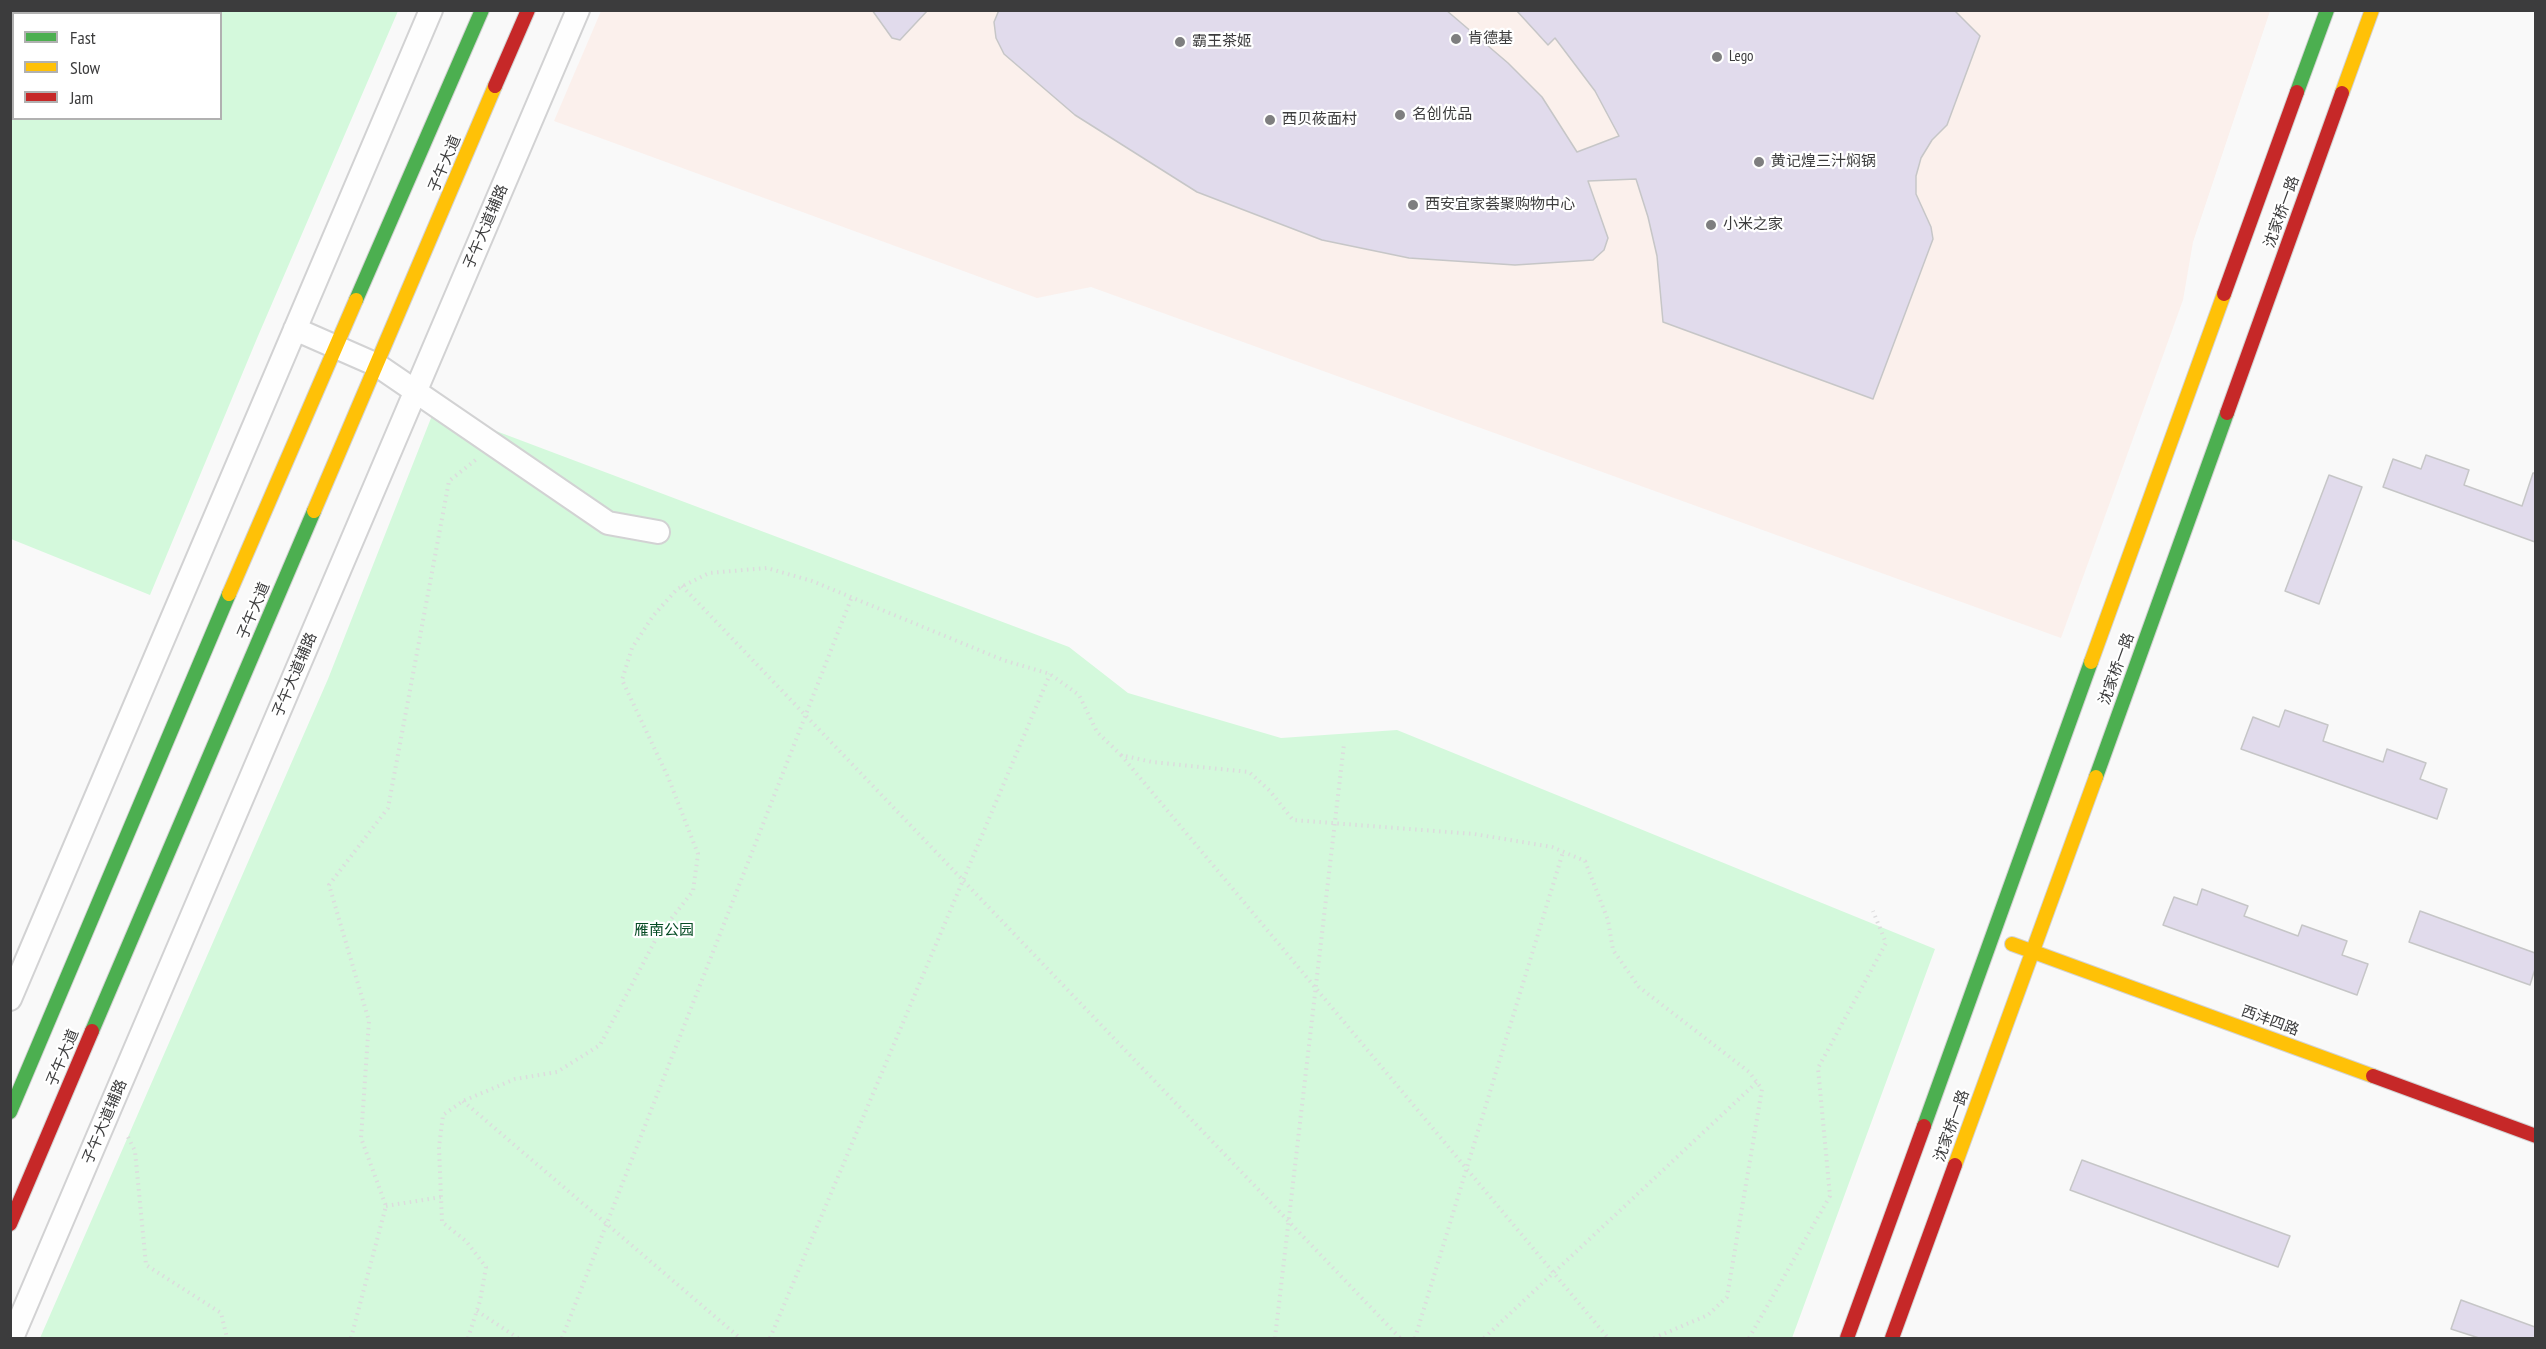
<!DOCTYPE html>
<meta charset="utf-8">
<style>
body{margin:0}
#map{position:relative;width:2546px;height:1349px;overflow:hidden;background:#f9f9f9;font-family:"PT Sans Narrow",sans-serif}
canvas{display:block}
.frame{position:absolute;inset:0;border:12px solid #3c3c3d;pointer-events:none}
.legend{position:absolute;left:12px;top:12px;width:210px;height:108px;box-sizing:border-box;background:#fff;border:2px solid #b1b1b1;margin:0;padding:8px 10px;list-style:none;font-size:18px;color:#3c3c3d}
.legend li{display:flex;align-items:center;gap:12px;height:30px}
.legend b{width:30px;border:2px solid #b1b1b1}
</style>
<div id="map">
<canvas width="2546" height="1349"></canvas>
<div class="frame"></div>
<ul class="legend">
<li><b style="height:8px;background:#4caf50"></b>Fast</li>
<li><b style="height:8px;background:#ffc107"></b>Slow</li>
<li><b style="height:8px;background:#c62828"></b>Jam</li>
</ul>
</div>
<script>
const ctx = document.querySelector('canvas').getContext('2d');
ctx.lineJoin = 'round';
function paint(path, color) { ctx.fillStyle = color; ctx.fill(path, 'evenodd'); }
const shape = rows => new Path2D(rows.map(r => 'M' + r).join(''));
function trace(path, color, width, dash) { ctx.strokeStyle = color; ctx.lineWidth = width; ctx.lineCap = dash ? 'butt' : 'round'; ctx.setLineDash(dash || []); ctx.stroke(path); }
function label(font, color, halo, rows, align = 'center') {
  ctx.font = font + ' "PT Sans Narrow","Noto Sans SC",sans-serif'; ctx.lineWidth = 4.5; ctx.setLineDash([]); ctx.textBaseline = 'middle'; ctx.strokeStyle = halo; ctx.fillStyle = color; for (const [text, x, y, turn = 0] of rows) {
    ctx.save(); ctx.translate(x, y); ctx.rotate((+turn || 0) * Math.PI / 180); ctx.textAlign = isNaN(turn) ? turn : align; if (halo) ctx.strokeText(text, 0, 0); ctx.fillText(text, 0, 0); ctx.restore();
  }
}
paint(shape([
 [601,11,2270,11,2193,242,2183,300,2061,638,1091,287,1037,298,554,121]
]), '#fbf0ec');
paint(shape([
 [10,11,398,11,258,336,150,595,11,539],
 [14,14,220,14,220,118,14,118],
 [435,408,1069,647,1128,693,1281,738,1397,730,1935,949,1792,1338,40,1338,328,679]
]), '#d4f9dc');
const building = shape([
 [872,10,928,10,900,40,892,38,872,10],
 [999,10,1446,10,1508,63,1542,97,1577,152,1619,136,1595,91,1555,38,1548,45,1516,10,1954,10,1980,36,1947,125,1932,140,1921,158,1916,176,1916,194,1931,227,1933,239,1873,399,1663,322,1657,256,1648,217,1636,179,1588,181,1608,238,1604,250,1593,260,1515,265,1409,258,1322,240,1197,192,1075,115,1004,54,996,38,994,22,999,10],
 [2426,455,2469,470,2464,485,2522,506,2533,473,2535,473,2535,542,2383,487,2393,459,2421,469,2426,455],
 [2329,475,2362,487,2319,604,2285,591,2329,475],
 [2285,710,2328,725,2323,741,2383,762,2387,749,2426,763,2420,779,2447,789,2437,819,2241,749,2253,717,2279,727,2285,710],
 [2202,889,2248,906,2244,916,2298,936,2302,925,2347,941,2342,955,2368,964,2357,995,2163,925,2174,897,2197,905,2202,889],
 [2420,911,2535,953,2535,969,2530,985,2409,942,2420,911],
 [2082,1160,2290,1236,2278,1267,2070,1190,2082,1160],
 [2461,1300,2535,1327,2535,1338,2479,1338,2451,1329,2461,1300]
]);
paint(building, '#e1dbec');
trace(building, '#c6c6c7', 1.5);
const street = shape([
 [295,329,377,365,608,523,658,532],
 [10,999,431,10],
 [12,1338,578,10]
]);
const fast = shape([
 [2297,92,2327,10],
 [356,300,482,10],
 [2096,777,2227,413],
 [92,1031,314,511],
 [10,1112,229,594],
 [1924,1126,2091,662]
]);
const slow = shape([
 [2342,93,2372,10],
 [314,511,495,86],
 [229,594,356,300],
 [2091,662,2224,294],
 [2012,944,2373,1076],
 [1955,1165,2096,777]
]);
const jam = shape([
 [495,86,528,10],
 [2224,294,2297,92],
 [2227,413,2342,93],
 [2373,1076,2536,1136],
 [10,1224,92,1031],
 [1847,1338,1924,1126],
 [1892,1338,1955,1165]
]);
trace(street, '#d2d2d3', 26);
trace(fast, '#d2d2d3', 16);
trace(slow, '#d2d2d3', 16);
trace(jam, '#d2d2d3', 16);
trace(shape([
 [682,586,1400,1338],
 [1121,755,1608,1338],
 [463,1101,740,1338],
 [128,1137,135,1151,146,1265,221,1313,227,1338],
 [386,1206,441,1197],
 [477,1311,518,1338],
 [351,1338,386,1206,361,1138,369,1021,329,885,388,808,449,481,478,458],
 [468,1338,480,1301,486,1267,466,1241,442,1222,439,1147,443,1115,463,1101,515,1079,557,1072,600,1045,657,937,693,891,698,854,668,777,622,680,632,648,653,616,677,589,709,573,767,568,812,581,1003,660,1050,674,1079,695,1097,732,1121,755,1152,762,1249,772,1270,791,1293,820,1474,834,1552,847,1585,861,1608,920,1613,950,1639,987,1749,1072,1762,1089,1727,1297,1708,1315,1654,1338],
 [562,1338,851,599],
 [770,1338,1050,674],
 [1275,1338,1344,744],
 [1415,1338,1563,852],
 [1484,1338,1757,1082],
 [1749,1338,1830,1196,1818,1068,1886,943,1873,911]
]), '#dcdcdd', 4, [1.5, 4.5]);
trace(street, '#fefefe', 22);
trace(fast, '#4caf50', 14);
trace(slow, '#ffc107', 14);
trace(jam, '#c62828', 14);
for (const [x, y, r, color] of [
 [1456,39,6,"#7e7e7f"],
 [1180,42,6,"#7e7e7f"],
 [1717,57,6,"#7e7e7f"],
 [1400,115,6,"#7e7e7f"],
 [1270,120,6,"#7e7e7f"],
 [1759,162,6,"#7e7e7f"],
 [1413,205,6,"#7e7e7f"],
 [1711,225,6,"#7e7e7f"]
]) { const dot = new Path2D(); dot.arc(x, y, r, 0, 2 * Math.PI); ctx.fillStyle = color; ctx.fill(dot); trace(dot, '#fff', 2); }
label('15px', '#3c3c3d', '#fff', [
 ["肯德基",1468,39],
 ["霸王茶姬",1192,42],
 ["Lego",1729,57],
 ["名创优品",1412,115],
 ["西贝莜面村",1282,120],
 ["黄记煌三汁焖锅",1771,162],
 ["西安宜家荟聚购物中心",1425,205],
 ["小米之家",1723,225]
], 'left');
label('15px', '#3c3c3d', '#fff', [
 ["子午大道",445,164,-67],
 ["沈家桥一路",2282,212,-70],
 ["子午大道辅路",486,227,-67],
 ["子午大道",254,611,-67],
 ["沈家桥一路",2117,669,-70],
 ["子午大道辅路",295,675,-67],
 ["西沣四路",2270,1021,20],
 ["子午大道",63,1058,-67],
 ["子午大道辅路",105,1122,-67],
 ["沈家桥一路",1952,1126,-70]
]);
label('15px', '#054b23', '#fff', [
 ["雁南公园",664,931]
]);
</script>
